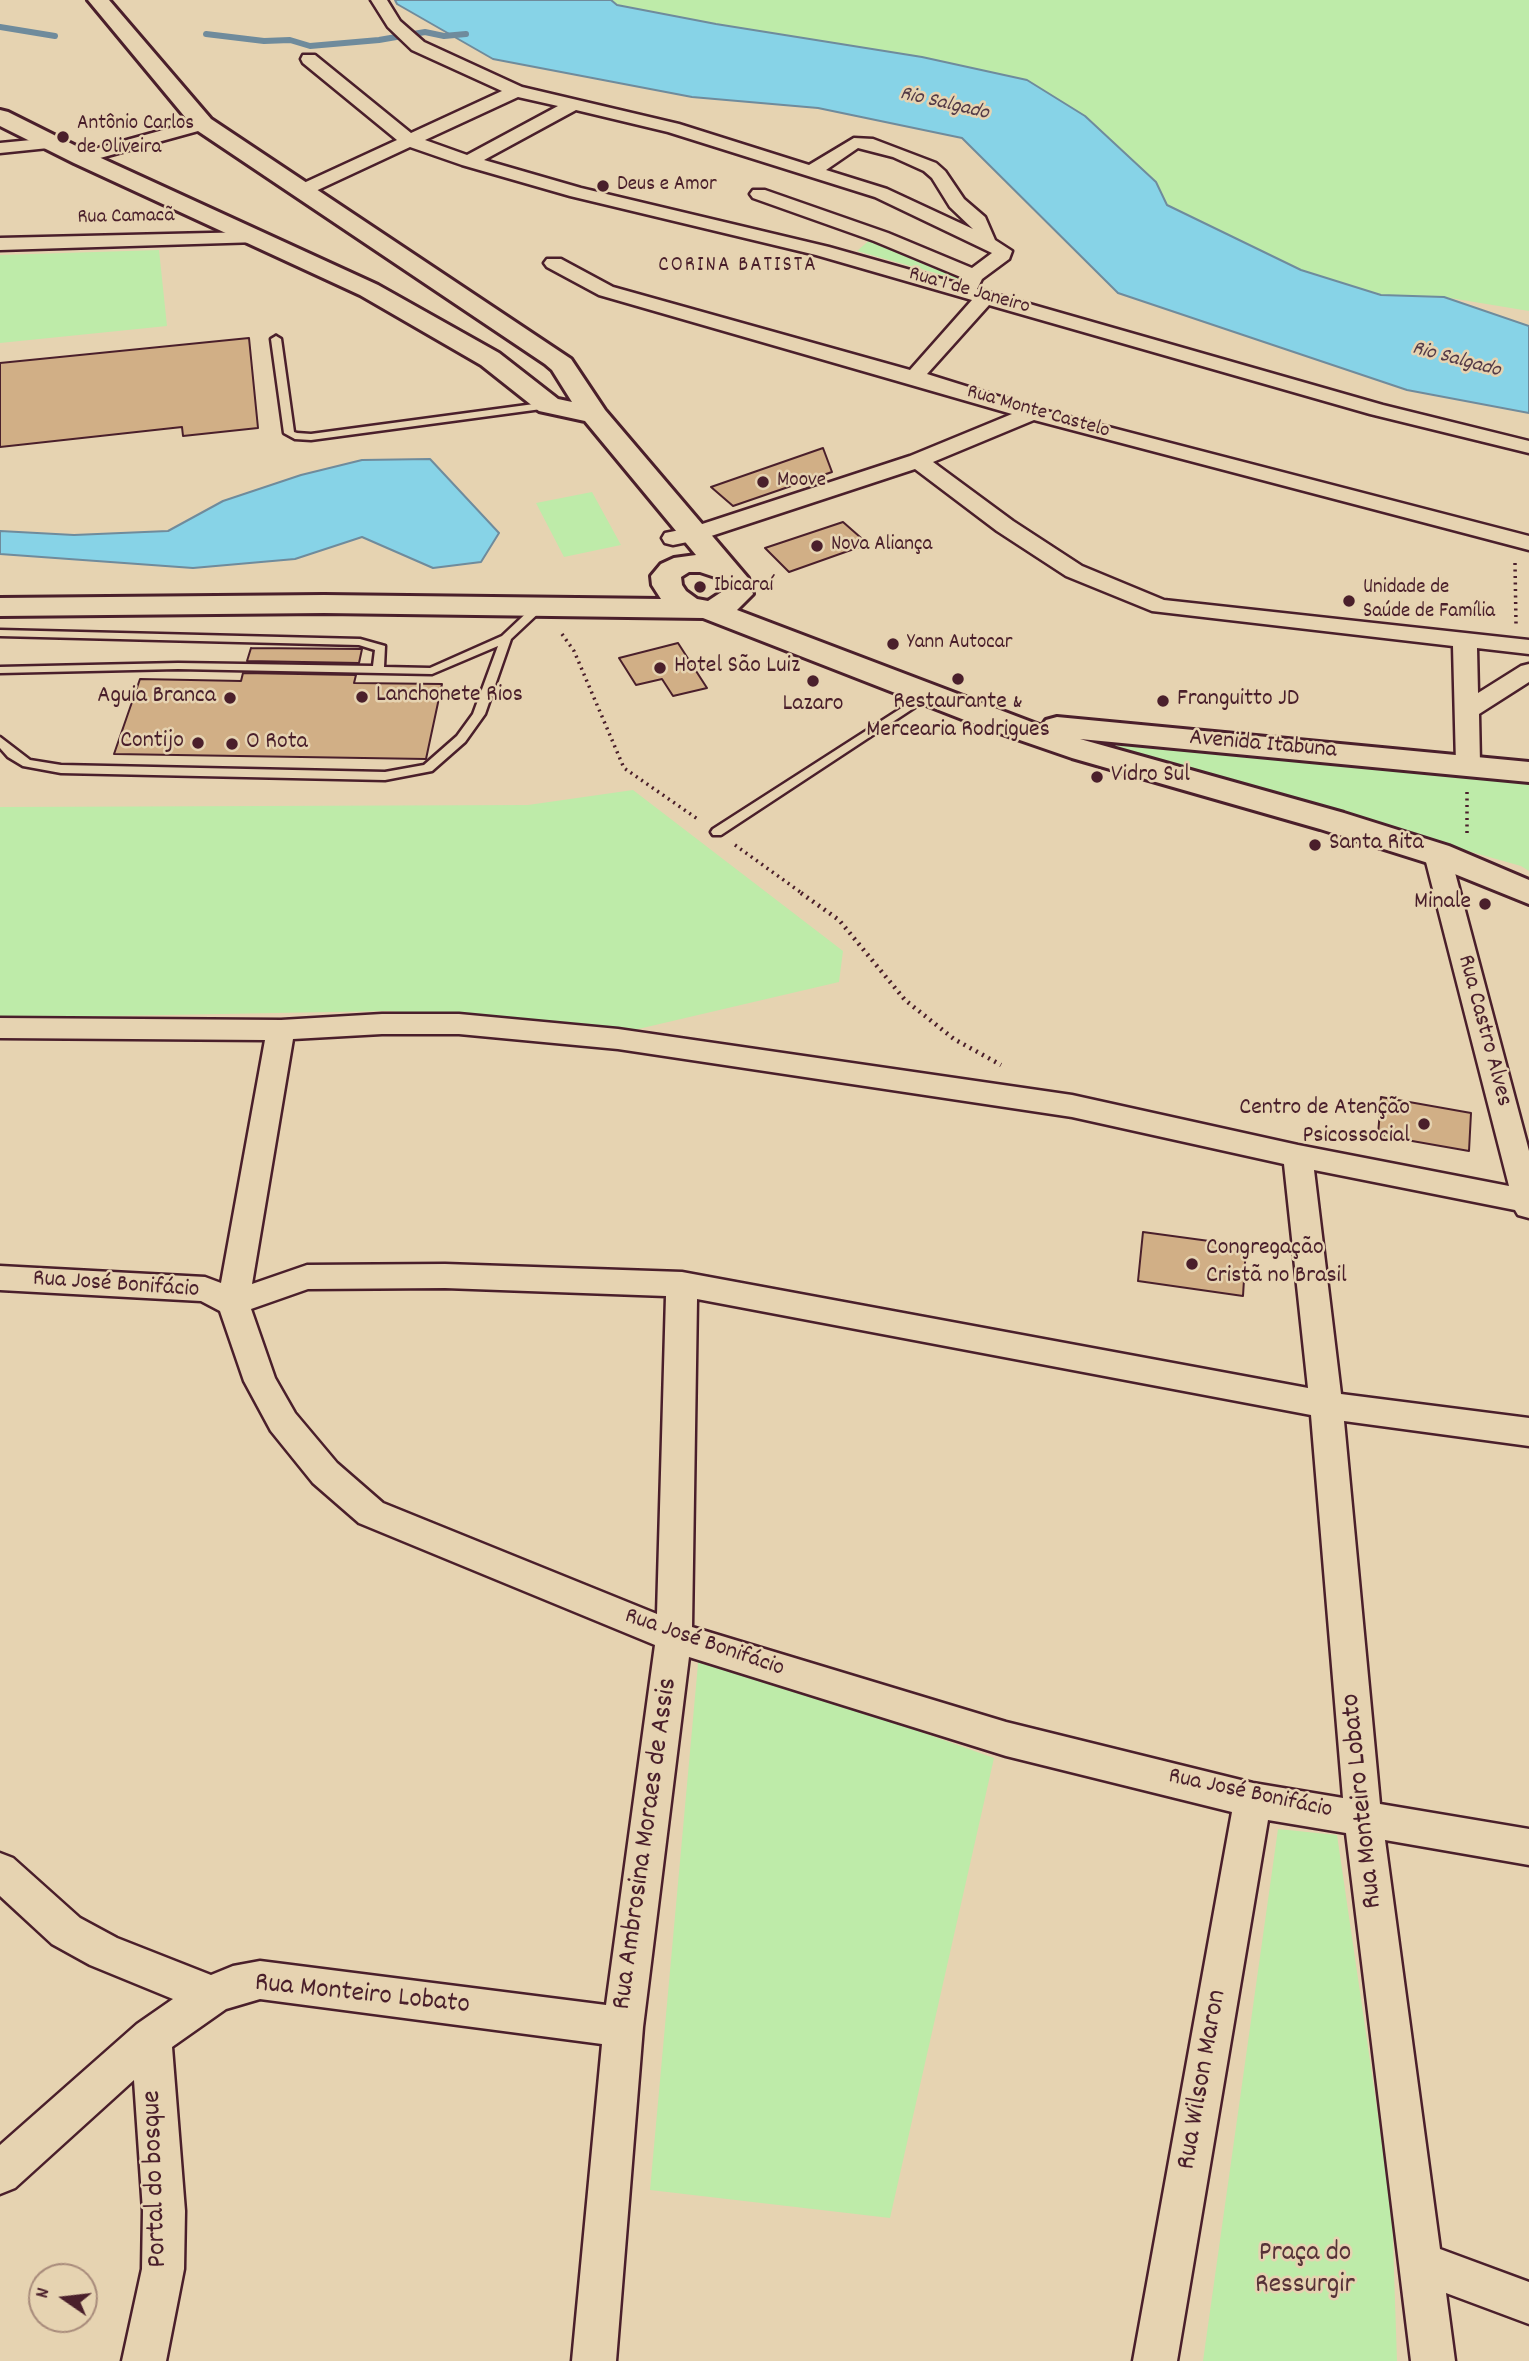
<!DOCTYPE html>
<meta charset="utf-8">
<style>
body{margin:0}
#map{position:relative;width:1529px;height:2361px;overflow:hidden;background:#e6d3b1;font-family:Dekko,sans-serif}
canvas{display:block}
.north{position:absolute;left:28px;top:2263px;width:70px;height:70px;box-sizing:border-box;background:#e6d3b1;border:2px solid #a88b7b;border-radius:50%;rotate:284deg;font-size:19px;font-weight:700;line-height:28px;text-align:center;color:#4a1f2b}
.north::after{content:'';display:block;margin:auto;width:24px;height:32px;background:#4a1f2b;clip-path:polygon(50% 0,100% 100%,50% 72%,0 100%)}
</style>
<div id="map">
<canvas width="1529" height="2361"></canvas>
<div class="north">N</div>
</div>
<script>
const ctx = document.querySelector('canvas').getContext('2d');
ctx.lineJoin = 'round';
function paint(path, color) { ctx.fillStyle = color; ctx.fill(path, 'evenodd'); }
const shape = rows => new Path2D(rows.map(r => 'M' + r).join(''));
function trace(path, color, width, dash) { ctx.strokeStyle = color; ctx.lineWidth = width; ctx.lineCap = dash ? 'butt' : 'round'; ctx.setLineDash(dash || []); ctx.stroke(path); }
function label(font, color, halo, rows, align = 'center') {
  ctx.font = font + ' Dekko,sans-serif'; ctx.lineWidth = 5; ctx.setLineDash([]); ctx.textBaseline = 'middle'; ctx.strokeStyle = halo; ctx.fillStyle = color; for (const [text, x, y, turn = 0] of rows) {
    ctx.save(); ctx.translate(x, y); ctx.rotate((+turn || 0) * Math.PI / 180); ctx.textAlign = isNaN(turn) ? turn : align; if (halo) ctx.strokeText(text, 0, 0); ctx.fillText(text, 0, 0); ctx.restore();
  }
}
paint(shape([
 [611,0,1529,0,1529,311,1444,297,1381,295,1301,270,1167,205,1156,182,1027,80,922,57,716,24,617,5],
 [872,238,969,276,964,281,857,251],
 [159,250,167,326,0,343,0,255],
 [592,492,621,545,564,557,536,503],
 [1066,738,1421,770,1529,784,1529,871,1521,866],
 [633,790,843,951,839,982,634,1030,387,1011,0,1018,0,807,528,805],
 [699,1653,994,1758,890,2218,650,2190],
 [1278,1829,1337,1835,1392,2211,1397,2361,1203,2361]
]), '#beeba9');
const water = shape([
 [395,0,611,0,617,5,716,24,922,57,1027,80,1085,116,1156,182,1167,205,1301,270,1381,295,1444,297,1529,326,1529,413,1407,390,1118,293,962,138,818,108,692,97,493,59,397,4,395,0],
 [430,459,499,533,481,562,433,568,362,537,295,559,193,568,0,554,0,531,74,535,168,531,223,501,301,475,362,460,430,459]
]);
paint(water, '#87d3e7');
trace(water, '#6f8b9c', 2);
trace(shape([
 [0,27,55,36],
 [206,34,264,41,290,40,310,46,379,40,425,32,444,36,466,34]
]), '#6f8b9c', 6);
const building = shape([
 [249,338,258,428,183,436,182,427,0,447,0,363,249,338],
 [823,448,832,472,733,506,711,487,823,448],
 [843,522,868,544,789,572,765,548,843,522],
 [678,643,707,688,673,696,662,679,636,685,619,658,678,643],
 [251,648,362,649,359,663,247,661,251,648],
 [243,673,356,675,354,683,442,684,426,759,114,754,140,679,241,681,243,673],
 [1381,1097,1471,1113,1469,1151,1378,1135,1381,1097],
 [1143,1232,1246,1246,1243,1296,1138,1281,1143,1232]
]);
paint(building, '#d1af86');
trace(building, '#4a1f2b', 2);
const lane = shape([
 [276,336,281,339,294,432,297,433,311,434,549,402,554,405,549,408,311,440,295,439,284,433,271,339,276,336],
 [540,603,545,606,544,608,511,639,485,714,465,742,432,771,385,780,61,773,23,766,8,757,0,748,0,737,30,760,61,765,385,772,424,765,457,736,473,714,498,646,432,674,178,669,0,673,0,667,178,663,373,666,375,650,359,645,0,636,0,630,360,639,385,646,384,667,430,668,502,636,536,604,540,603],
 [928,691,932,692,932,696,721,835,713,835,711,832,713,829,928,691]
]);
const street = shape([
 [371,0,387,0,400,21,424,42,522,87,679,124,809,165,854,138,873,139,936,163,945,171,964,199,985,217,995,240,1012,251,1009,259,982,279,977,289,1383,405,1529,441,1529,453,1370,414,989,305,927,374,1039,409,1529,536,1529,550,1034,420,933,462,1013,521,1082,566,1164,600,1529,640,1529,654,1477,648,1478,693,1521,666,1529,664,1529,682,1479,714,1480,764,1477,770,1468,772,1459,770,1456,764,1453,646,1152,611,1066,576,997,531,915,469,702,539,673,545,665,543,662,538,665,533,690,528,910,456,1012,414,599,295,547,267,544,263,547,259,561,259,613,287,910,370,972,300,816,255,570,196,462,165,410,147,307,195,295,195,292,191,295,187,397,140,303,63,301,59,303,55,315,55,411,133,502,91,412,50,388,27,371,0],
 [518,97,558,106,467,155,425,140,518,97],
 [576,110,668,132,875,197,992,253,972,268,888,233,765,190,753,190,750,194,753,198,874,241,963,278,960,284,829,247,581,188,484,160,576,110],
 [858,148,893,157,924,171,932,178,950,207,973,229,887,189,826,170,858,148],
 [203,119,212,124,209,128,82,163,73,158,76,154,203,119],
 [52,138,61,143,58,147,0,153,0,143,52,138],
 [252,232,261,238,259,242,0,250,0,238,252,232],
 [1437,845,1446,848,1450,854,1529,1151,1529,1218,1518,1215,1515,1210,1314,1170,1341,1394,1529,1418,1529,1446,1344,1421,1380,1804,1529,1829,1529,1865,1385,1840,1440,2249,1529,2282,1529,2324,1446,2293,1455,2361,1411,2361,1346,1833,1268,1820,1177,2361,1133,2361,1232,1812,1006,1756,689,1657,643,2027,616,2361,572,2361,602,2044,260,1999,226,2009,172,2047,185,2211,184,2269,166,2361,122,2361,142,2269,143,2211,134,2080,15,2188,0,2194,0,2145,137,2024,173,1999,90,1965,52,1944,0,1896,0,1853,13,1858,80,1918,117,1938,211,1975,233,1966,260,1961,606,2005,655,1645,359,1523,313,1483,271,1431,244,1381,220,1311,201,1301,0,1290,0,1266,205,1277,221,1283,265,1040,0,1038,0,1018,281,1020,382,1014,459,1014,618,1029,1072,1095,1298,1145,1509,1186,1424,854,1428,848,1437,845],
 [382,1034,459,1034,618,1049,1072,1117,1284,1164,1308,1388,682,1272,445,1264,307,1265,252,1284,293,1039,382,1034],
 [445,1288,666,1296,657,1614,383,1503,337,1463,295,1413,275,1378,251,1309,308,1289,445,1288],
 [697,1299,1311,1415,1343,1798,1253,1783,1006,1722,692,1627,697,1299]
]);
const secondary = shape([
 [88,0,109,0,211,119,571,359,605,410,748,578,753,594,737,610,1042,726,1046,720,1057,717,1529,762,1529,782,1080,739,1344,813,1449,846,1529,880,1529,904,1425,862,1320,829,1072,758,985,728,703,618,324,613,0,616,0,598,324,595,661,599,652,585,651,576,661,564,674,558,696,555,585,421,539,411,481,365,360,295,74,163,0,126,0,110,8,112,90,153,378,285,499,353,558,399,572,402,552,370,545,364,195,129,88,0],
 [689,572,700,572,715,577,720,582,723,591,708,601,697,599,686,591,682,585,681,577,689,572]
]);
trace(lane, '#4a1f2b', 5);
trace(street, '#4a1f2b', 5);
trace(secondary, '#4a1f2b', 6);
trace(shape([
 [1515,563,1516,624],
 [562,634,574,651,624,768,699,820],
 [1467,792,1467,836],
 [735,845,803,894]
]), '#4a1f2b', 3.5, [2, 4.5]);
trace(shape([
 [801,893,839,920,905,1000,954,1039,1001,1065]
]), '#4a1f2b', 4.5, [2, 5]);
paint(lane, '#e6d3b1');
paint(street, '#e6d3b1');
paint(secondary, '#e6d3b1');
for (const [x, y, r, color] of [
 [63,137,7,"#4a1f2b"],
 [603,186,7,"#4a1f2b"],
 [763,482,7,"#4a1f2b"],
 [817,546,7,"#4a1f2b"],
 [700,587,7,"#4a1f2b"],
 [1349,601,7,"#4a1f2b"],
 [893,644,7,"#4a1f2b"],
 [660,668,7,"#4a1f2b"],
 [958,679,7,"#4a1f2b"],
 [813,681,7,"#4a1f2b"],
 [362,697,7,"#4a1f2b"],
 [230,698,7,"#4a1f2b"],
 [1163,701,7,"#4a1f2b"],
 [198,743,7,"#4a1f2b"],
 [232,744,7,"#4a1f2b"],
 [1097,777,7,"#4a1f2b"],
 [1315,845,7,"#4a1f2b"],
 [1485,904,7,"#4a1f2b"],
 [1424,1124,7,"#4a1f2b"],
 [1192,1264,7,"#4a1f2b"]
]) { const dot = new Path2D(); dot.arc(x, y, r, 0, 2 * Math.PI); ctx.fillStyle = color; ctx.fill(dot); trace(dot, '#e6d3b1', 2.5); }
label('italic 21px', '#533a47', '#e6d3b1', [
 ["Rio Salgado",944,105,13],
 ["Rio Salgado",1456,361,15]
]);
label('21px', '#4a1f2b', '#e6d3b1', [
 ["Antônio Carlos",77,125],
 ["de Oliveira",77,149],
 ["Deus e Amor",617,186],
 ["Moove",777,482],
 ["Nova Aliança",831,546],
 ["Ibicaraí",714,587],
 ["Unidade de",1363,589],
 ["Saúde de Família",1363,613],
 ["Yann Autocar",907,644]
], 'left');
label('21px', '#4a1f2b', '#e6d3b1', [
 ["Rua Camacã",126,218,-1],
 ["Rua 1 de Janeiro",969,292,16],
 ["Rua Monte Castelo",1038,413,16]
]);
ctx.letterSpacing = '2px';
label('21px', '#4a1f2b', '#e6d3b1', [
 ["CORINA BATISTA",738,267]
]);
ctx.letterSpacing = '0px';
label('24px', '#4a1f2b', '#e6d3b1', [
 ["Hotel São Luiz",674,668],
 ["Lanchonete Rios",376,697],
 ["Aguia Branca",216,698,"right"],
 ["Franguitto JD",1177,701],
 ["Restaurante &",958,704,"center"],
 ["Mercearia Rodrigues",958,732,"center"],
 ["Lazaro",813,706,"center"],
 ["Contijo",184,743,"right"],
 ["O Rota",246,744],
 ["Vidro Sul",1111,777],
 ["Santa Rita",1329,845],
 ["Minale",1471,904,"right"],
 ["Centro de Atenção",1410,1110,"right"],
 ["Psicossocial",1410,1138,"right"],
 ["Congregação",1206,1250],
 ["Cristã no Brasil",1206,1278]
], 'left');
label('24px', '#4a1f2b', '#e6d3b1', [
 ["Avenida Itabuna",1263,746,5],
 ["Rua Castro Alves",1483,1031,75],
 ["Rua José Bonifácio",116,1286,4],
 ["Rua José Bonifácio",704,1644,19],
 ["Rua José Bonifácio",1250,1795,12]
]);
label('28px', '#4a1f2b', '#e6d3b1', [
 ["Rua Monteiro Lobato",1364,1801,-96],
 ["Rua Ambrosina Moraes de Assis",647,1844,-82],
 ["Rua Monteiro Lobato",362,1996,6],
 ["Rua Wilson Maron",1204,2080,-80],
 ["Portal do bosque",157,2179,-92]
]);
label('28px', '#563338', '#e6d3b1', [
 ["Praça do",1305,2255],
 ["Ressurgir",1305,2287]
]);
</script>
